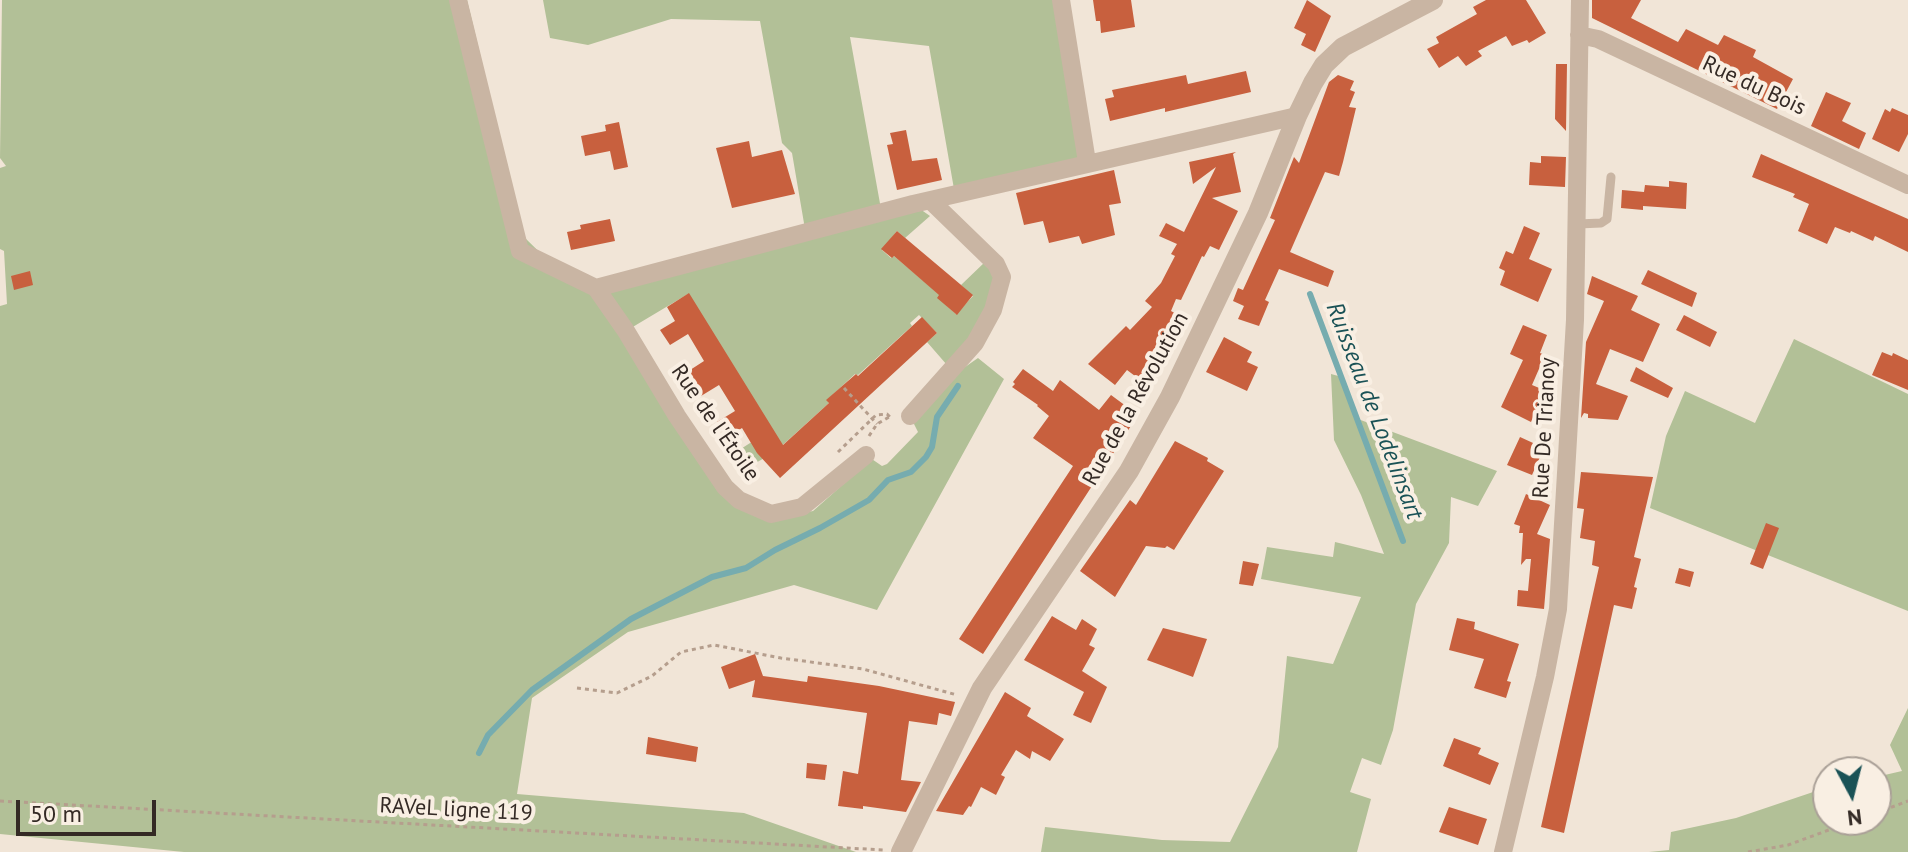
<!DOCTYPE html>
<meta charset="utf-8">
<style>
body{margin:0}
#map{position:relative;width:1908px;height:852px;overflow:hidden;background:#f1e5d7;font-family:"PT Sans",sans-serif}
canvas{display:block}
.north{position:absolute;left:1812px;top:756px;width:80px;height:80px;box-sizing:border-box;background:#f9efe3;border:2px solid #aaa097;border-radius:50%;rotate:173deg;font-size:22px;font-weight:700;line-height:32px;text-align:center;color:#342a25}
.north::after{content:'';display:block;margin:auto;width:28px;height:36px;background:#1a5256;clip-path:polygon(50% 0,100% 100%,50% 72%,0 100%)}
.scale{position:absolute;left:16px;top:800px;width:140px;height:36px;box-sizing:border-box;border:4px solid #342a25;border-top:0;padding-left:10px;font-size:24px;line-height:28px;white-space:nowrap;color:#342a25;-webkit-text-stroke:6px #f9efe3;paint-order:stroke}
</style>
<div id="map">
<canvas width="1908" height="852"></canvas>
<div class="north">N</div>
<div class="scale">50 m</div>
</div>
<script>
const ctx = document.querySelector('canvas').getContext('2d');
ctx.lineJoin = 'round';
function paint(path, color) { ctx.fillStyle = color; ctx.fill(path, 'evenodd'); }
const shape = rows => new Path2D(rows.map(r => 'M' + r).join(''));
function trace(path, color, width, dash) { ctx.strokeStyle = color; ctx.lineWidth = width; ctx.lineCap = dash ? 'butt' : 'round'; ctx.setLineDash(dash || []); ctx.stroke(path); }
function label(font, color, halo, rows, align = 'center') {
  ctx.font = font + ' "PT Sans",sans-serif'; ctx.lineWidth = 8; ctx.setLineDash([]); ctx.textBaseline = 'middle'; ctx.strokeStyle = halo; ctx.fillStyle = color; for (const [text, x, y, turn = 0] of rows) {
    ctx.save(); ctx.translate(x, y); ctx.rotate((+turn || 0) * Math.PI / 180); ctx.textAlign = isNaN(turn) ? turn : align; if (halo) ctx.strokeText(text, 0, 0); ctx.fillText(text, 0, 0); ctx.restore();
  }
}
paint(shape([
 [2,0,467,0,524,237,568,280,596,288,913,204,930,216,905,238,897,231,882,250,891,258,894,256,940,295,949,303,947,306,956,314,973,296,961,285,986,261,996,280,976,330,947,365,927,342,937,333,919,315,910,323,912,326,858,375,855,374,827,400,829,403,775,452,745,469,736,452,772,429,688,294,626,331,731,493,781,517,813,511,865,465,866,455,882,466,887,464,918,432,910,416,942,383,978,358,1004,379,877,610,794,585,628,632,532,698,517,794,744,813,856,852,184,852,0,834,0,306,7,304,4,251,0,249,0,168,6,166,0,158],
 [543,0,1055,0,1081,159,954,189,929,46,850,37,881,209,805,229,792,153,782,143,760,21,671,19,588,45,550,38],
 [1794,339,1908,394,1908,611,1650,508,1666,436,1685,391,1755,423],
 [1331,374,1342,377,1358,419,1497,471,1478,506,1451,497,1449,543,1416,604,1393,730,1381,765,1362,758,1350,792,1371,799,1357,852,1041,852,1045,827,1162,840,1230,842,1278,747,1287,656,1333,664,1361,597,1261,579,1267,547,1333,557,1335,542,1384,554,1361,495,1334,440],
 [1908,708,1908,852,1649,852,1669,850,1671,832,1736,818,1828,787,1828,820,1876,820,1876,777,1902,771,1890,745]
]), '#b2c097');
trace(shape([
 [1310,294,1403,541],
 [479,753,488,735,532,690,631,619,712,577,746,568,775,550,820,528,869,500,888,480,911,472,926,457,932,447,937,417,958,386]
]), '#76acaf', 6);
paint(shape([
 [1093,0,1131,0,1135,27,1101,33,1100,21,1096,21],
 [1307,0,1331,16,1315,52,1301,45,1306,34,1294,28],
 [1486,0,1526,0,1546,33,1529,43,1527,40,1512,46,1506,36,1478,51,1482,56,1466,66,1458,56,1439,68,1427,49,1439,43,1436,37,1477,14,1473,7],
 [1592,0,1641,0,1631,18,1678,42,1686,29,1718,45,1724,35,1756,50,1753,57,1793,79,1777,109,1592,18],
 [1556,64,1567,64,1566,131,1555,119],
 [1246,71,1251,92,1165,112,1165,108,1110,121,1105,99,1114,97,1112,90,1186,75,1188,84],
 [1338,75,1354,81,1350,90,1355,92,1349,107,1356,108,1343,162,1339,176,1325,172,1290,252,1334,271,1328,287,1279,269,1265,300,1269,302,1259,326,1238,319,1244,306,1233,301,1238,288,1243,290,1275,220,1270,218,1294,157,1299,163,1329,82],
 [1826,92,1851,103,1842,121,1866,133,1859,149,1811,126],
 [1892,108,1908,115,1908,134,1899,152,1872,139,1885,109,1890,112],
 [619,122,628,167,614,170,610,151,585,156,581,136,606,131,605,125],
 [906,130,912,161,937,158,942,180,897,190,887,145,893,144,890,133],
 [749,141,752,157,782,150,795,194,732,208,716,148],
 [1236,152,1233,154,1241,192,1212,198,1238,211,1219,250,1210,246,1204,257,1202,256,1181,300,1176,299,1171,311,1184,318,1163,365,1151,388,1127,370,1115,385,1088,364,1126,326,1130,330,1152,307,1145,301,1161,283,1175,256,1171,254,1177,244,1159,236,1166,223,1184,232,1216,167,1193,184,1189,162],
 [1761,154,1908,219,1908,252,1875,236,1873,241,1851,231,1850,233,1835,227,1827,244,1798,231,1809,204,1793,197,1795,194,1752,177],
 [1541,156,1566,157,1565,187,1529,185,1530,162,1541,163],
 [1114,170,1121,203,1109,205,1115,235,1082,244,1079,236,1049,243,1043,221,1024,225,1016,193],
 [1669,181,1687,183,1686,209,1643,206,1643,210,1621,208,1622,190,1644,192,1645,185,1669,187],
 [610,219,615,241,571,250,567,232,581,229,580,225],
 [1524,226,1540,233,1529,259,1552,269,1538,302,1500,285,1505,271,1499,268,1506,251,1513,254],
 [897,231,973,295,957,315,937,298,939,295,894,256,892,258,881,249],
 [1648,270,1697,293,1692,307,1641,284],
 [30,271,33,285,14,290,11,276],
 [1592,276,1638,296,1631,310,1660,324,1643,362,1610,349,1596,384,1628,396,1618,420,1588,418,1588,414,1584,413,1581,418,1586,342,1604,301,1587,294],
 [689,293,783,445,829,403,826,400,856,374,858,376,922,317,937,333,780,478,757,453,742,428,726,438,717,422,735,411,719,385,701,396,687,372,704,361,688,334,670,345,660,330,675,321,667,307],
 [1684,315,1717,332,1710,347,1676,330],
 [1523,325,1547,335,1540,353,1545,355,1532,385,1544,390,1531,422,1501,407,1523,360,1510,354],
 [1224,337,1252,352,1247,362,1258,367,1247,391,1206,372],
 [1882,352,1892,356,1893,353,1908,360,1908,390,1872,375],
 [1636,367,1673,388,1668,398,1630,381],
 [1023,369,1053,391,1060,380,1099,410,1111,395,1138,415,983,654,959,639,1073,466,1033,438,1049,416,1037,406,1038,405,1012,387,1015,384,1013,382],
 [1520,437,1544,448,1532,475,1507,465],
 [1175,441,1208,458,1207,461,1224,471,1174,550,1167,546,1165,548,1146,546,1115,597,1080,571,1130,500,1136,505],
 [1581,472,1653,477,1634,557,1641,559,1634,587,1637,588,1632,609,1614,605,1564,833,1541,827,1599,567,1592,565,1595,541,1580,538,1584,509,1577,508],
 [1526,494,1550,505,1537,534,1550,539,1544,609,1517,606,1518,590,1528,591,1531,559,1526,559,1521,565,1523,533,1519,533,1520,526,1514,524],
 [1766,523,1779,528,1763,569,1750,564],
 [1243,561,1259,564,1253,586,1239,584],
 [1679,568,1694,572,1690,587,1675,583],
 [1052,616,1076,630,1082,619,1097,629,1089,645,1095,648,1082,671,1107,687,1091,723,1073,715,1084,692,1024,660],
 [1457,618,1475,622,1474,629,1519,644,1507,681,1511,682,1506,698,1474,688,1484,659,1449,650],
 [1163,628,1207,639,1193,677,1147,660],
 [755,654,763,676,807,682,808,676,879,686,955,702,951,716,939,713,937,725,909,721,901,780,921,782,906,812,863,806,863,809,838,806,843,771,858,774,867,713,752,697,755,680,729,689,721,667],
 [1005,692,1031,708,1027,716,1064,739,1050,761,1032,751,1030,759,1016,750,1001,775,1005,777,996,795,981,787,971,807,969,806,963,815,936,811],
 [648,737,698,747,696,762,646,754],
 [1454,738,1481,748,1478,754,1499,763,1490,785,1443,766],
 [807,763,827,765,825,780,806,778],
 [1449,807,1487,819,1478,845,1439,832]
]), '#c8603e');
trace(shape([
 [844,388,877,424],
 [869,436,877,424,889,417],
 [838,452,876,415,887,414,890,417],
 [577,688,617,693,652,676,681,652,714,645,781,658,863,669,957,695],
 [0,801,883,850],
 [1876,813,1908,801],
 [1748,852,1788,845,1856,820]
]), '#b59e8d', 3, [4, 4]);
trace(shape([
 [1578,224,1601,223,1607,219,1611,177]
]), '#c9b5a3', 9);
trace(shape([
 [458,0,520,251,596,288,913,204,1297,116],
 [1061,0,1087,162],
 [1579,35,1598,39,1908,185],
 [596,288,626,331,677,416,725,487,739,500,771,514,802,507,866,455],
 [910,416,975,343,993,310,1002,277,996,264,931,201],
 [1503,852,1545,677,1558,609,1575,320,1580,0]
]), '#c9b5a3', 18);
trace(shape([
 [901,852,982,688,1129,471,1170,397,1258,213,1297,116,1313,83,1324,65,1343,47,1433,0]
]), '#c9b5a3', 20);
label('22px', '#342a25', '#f9efe3', [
 ["Rue du Bois",1754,86,25],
 ["Rue de la Révolution",1136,399,-61],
 ["Rue de l'Étoile",715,423,55],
 ["Rue De Trianoy",1545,428,-87],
 ["RAVeL ligne 119",456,810,3]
]);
label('italic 24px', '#1a5256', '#f9efe3', [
 ["Ruisseau de Lodelinsart",1374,411,69]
]);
</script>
